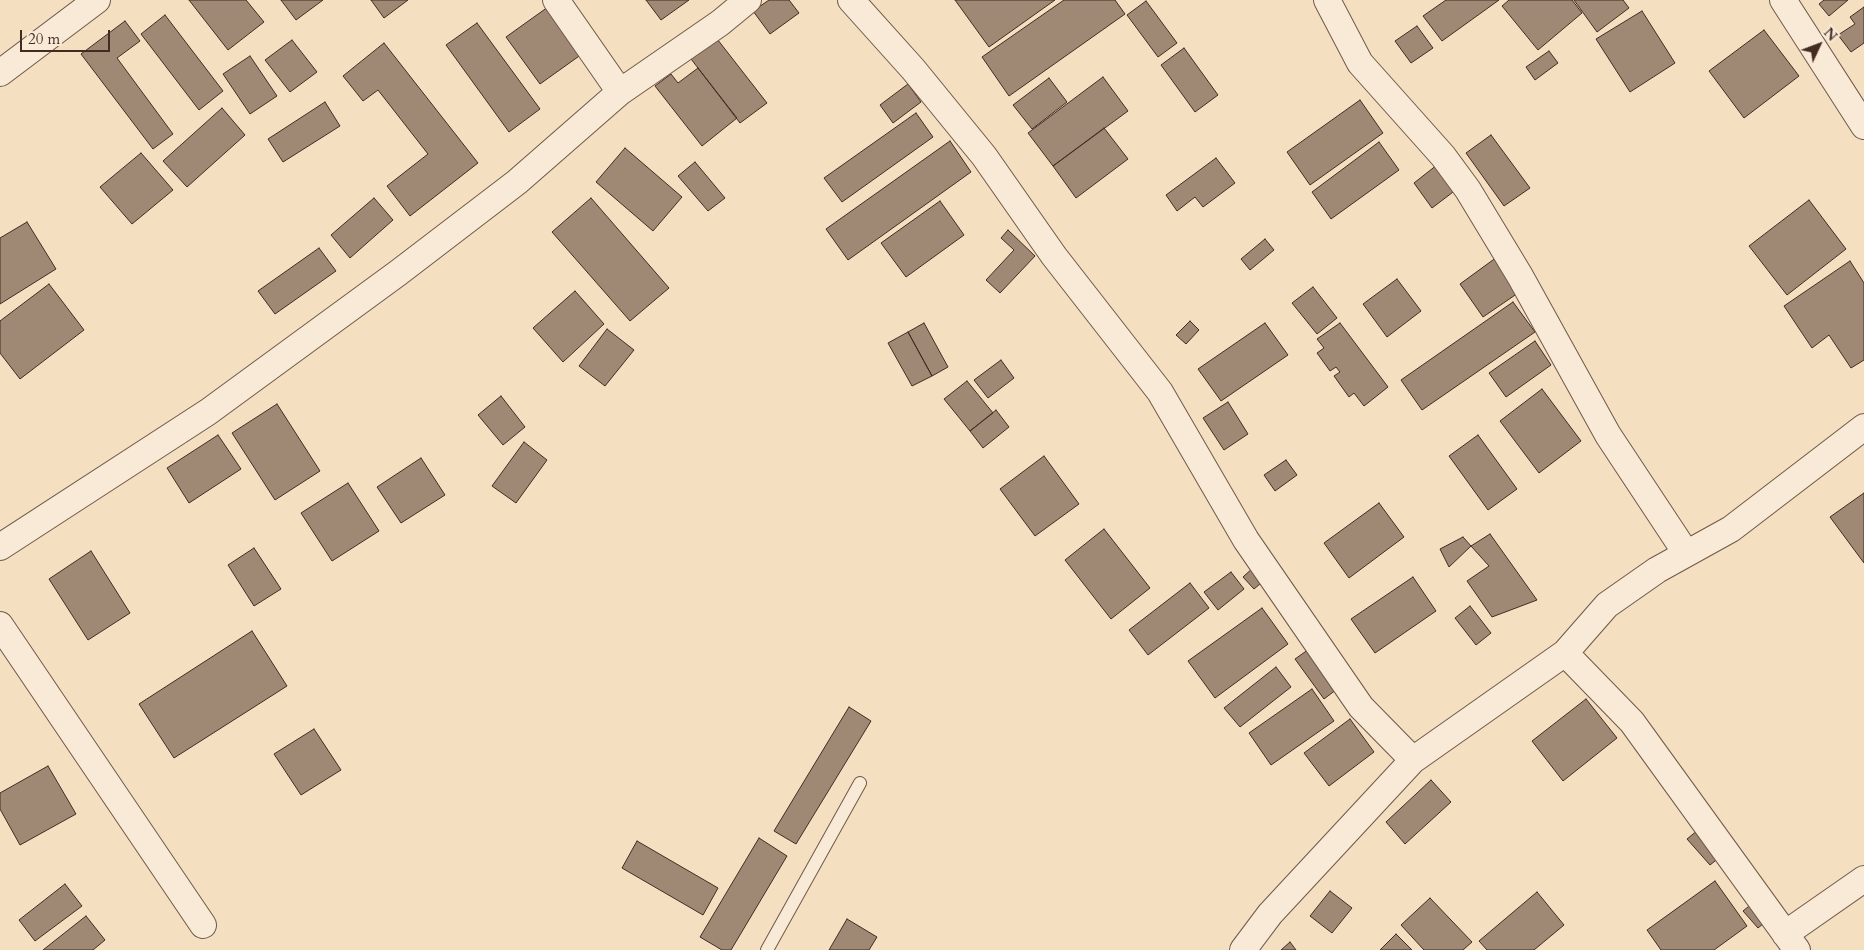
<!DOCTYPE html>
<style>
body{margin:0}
#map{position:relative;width:1864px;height:950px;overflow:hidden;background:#f4dfc0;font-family:Cardo,serif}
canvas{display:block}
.north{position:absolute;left:1794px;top:20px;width:50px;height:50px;-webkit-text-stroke:4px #f8ead6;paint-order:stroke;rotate:47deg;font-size:14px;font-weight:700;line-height:20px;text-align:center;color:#442b22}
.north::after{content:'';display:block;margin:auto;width:18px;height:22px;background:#442b22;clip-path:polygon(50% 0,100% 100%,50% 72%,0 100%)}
.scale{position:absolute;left:20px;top:30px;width:90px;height:22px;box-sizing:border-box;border:2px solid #442b22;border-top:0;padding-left:6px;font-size:15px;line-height:18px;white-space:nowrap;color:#442b22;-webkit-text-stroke:4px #f8ead6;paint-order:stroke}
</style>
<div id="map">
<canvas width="1864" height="950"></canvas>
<div class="north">N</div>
<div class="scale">20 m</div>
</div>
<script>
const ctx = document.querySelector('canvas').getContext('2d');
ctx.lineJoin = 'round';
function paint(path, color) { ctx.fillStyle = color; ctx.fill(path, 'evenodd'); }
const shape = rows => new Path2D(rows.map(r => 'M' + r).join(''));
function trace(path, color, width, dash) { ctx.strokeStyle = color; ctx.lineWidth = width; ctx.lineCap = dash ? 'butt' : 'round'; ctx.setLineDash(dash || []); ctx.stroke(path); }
const building = shape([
 [189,0,246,0,264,22,228,50,189,0],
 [281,0,323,0,296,20,281,0],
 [371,0,408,0,384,18,371,0],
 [646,0,689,0,661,20,646,0],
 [769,0,789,0,799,13,770,34,753,11,769,0],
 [955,0,1055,0,989,47,955,0],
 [1064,0,1115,0,1125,14,1009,96,982,57,1064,0],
 [1446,0,1499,0,1442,41,1423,16,1446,0],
 [1509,0,1572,0,1582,13,1538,50,1502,6,1509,0],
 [1574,0,1623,0,1629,8,1597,32,1574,0],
 [1824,0,1848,0,1829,16,1819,4,1824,0],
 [1146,1,1177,43,1158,57,1127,15,1146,1],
 [548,7,582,54,540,84,506,37,548,7],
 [1864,7,1864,43,1851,52,1838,35,1855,24,1850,17,1864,7],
 [1642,11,1675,63,1630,92,1596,39,1642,11],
 [165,15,223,91,199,110,141,34,165,15],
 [125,21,140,41,117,58,173,134,153,149,81,54,125,21],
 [477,23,540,109,509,132,446,45,477,23],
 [1417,26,1433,48,1411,63,1395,41,1417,26],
 [1764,30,1799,76,1744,118,1709,71,1764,30],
 [714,35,767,103,740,123,688,55,714,35],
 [292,40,317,72,290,92,265,60,292,40],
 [384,43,478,163,410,216,387,186,428,154,378,90,363,101,343,76,384,43],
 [1184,48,1218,95,1195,112,1161,65,1184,48],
 [1549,51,1558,63,1535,80,1526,67,1549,51],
 [250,56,277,96,250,114,223,74,250,56],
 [698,68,737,118,702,146,655,86,671,74,678,83,698,68],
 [1103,77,1128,111,1053,166,1028,133,1103,77],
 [1049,78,1067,102,1032,129,1013,105,1049,78],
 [908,84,921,102,893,123,880,105,908,84],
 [1360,100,1383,133,1310,185,1287,152,1360,100],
 [325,102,340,126,283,162,268,139,325,102],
 [222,108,245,135,187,187,163,161,222,108],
 [916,113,933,137,842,202,824,178,916,113],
 [1104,128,1128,159,1076,198,1053,166,1104,128],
 [1491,135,1530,188,1504,206,1466,153,1491,135],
 [950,141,971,172,848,260,826,229,950,141],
 [1379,142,1399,170,1331,219,1312,192,1379,142],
 [625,148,682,197,653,231,596,182,625,148],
 [141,153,173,190,132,224,100,187,141,153],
 [1216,158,1235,183,1203,207,1195,197,1177,211,1166,195,1216,158],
 [1442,161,1461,186,1432,208,1414,183,1442,161],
 [695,162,725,198,708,211,678,176,695,162],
 [374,198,393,220,350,258,331,235,374,198],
 [591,198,669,288,630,321,552,232,591,198],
 [1809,200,1846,249,1787,295,1749,246,1809,200],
 [940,201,964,235,906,277,881,243,940,201],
 [27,222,56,269,0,304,0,238,27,222],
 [1008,230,1035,256,1000,293,986,280,1014,250,1001,238,1008,230],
 [1265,239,1274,250,1250,270,1241,259,1265,239],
 [319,248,336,271,275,314,258,291,319,248],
 [1497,257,1521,291,1483,317,1460,284,1497,257],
 [1850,261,1864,283,1864,360,1851,368,1829,335,1812,348,1784,306,1850,261],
 [1397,279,1421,311,1387,337,1363,304,1397,279],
 [49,284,84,330,20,379,0,353,0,321,49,284],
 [1313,287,1337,318,1317,334,1292,303,1313,287],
 [575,291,604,324,563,362,533,328,575,291],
 [1513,302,1535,332,1422,410,1401,380,1513,302],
 [1190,321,1199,330,1186,344,1176,335,1190,321],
 [924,323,948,367,932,376,908,332,924,323],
 [1265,323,1288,355,1221,401,1198,369,1265,323],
 [1340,323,1388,387,1364,406,1354,393,1349,397,1334,376,1340,372,1336,367,1330,371,1317,353,1324,348,1317,339,1340,323],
 [607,329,634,350,605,386,579,366,607,329],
 [908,332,932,376,912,386,888,343,908,332],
 [1535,341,1551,365,1506,397,1489,373,1535,341],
 [1001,360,1014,378,988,398,974,380,1001,360],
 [967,381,993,413,970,431,944,399,967,381],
 [1542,389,1581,441,1539,473,1500,421,1542,389],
 [501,396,525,427,503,445,478,415,501,396],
 [1228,402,1248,434,1224,450,1203,418,1228,402],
 [277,404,320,471,275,500,232,433,277,404],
 [996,410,1009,427,983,448,970,431,996,410],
 [218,435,241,469,189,503,167,468,218,435],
 [1478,435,1517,489,1488,510,1449,456,1478,435],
 [524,442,547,460,516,503,492,486,524,442],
 [1044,456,1079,504,1035,536,1000,489,1044,456],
 [421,458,445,495,401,523,377,487,421,458],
 [1286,460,1297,475,1275,491,1264,475,1286,460],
 [348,483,379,531,332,561,301,513,348,483],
 [1864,493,1864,563,1830,517,1864,493],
 [1379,503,1404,537,1349,578,1324,543,1379,503],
 [1104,529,1150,588,1111,619,1065,560,1104,529],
 [1490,534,1537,600,1492,617,1467,581,1489,566,1471,546,1490,534],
 [1463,537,1471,546,1449,567,1440,549,1463,537],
 [254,548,281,589,254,606,228,565,254,548],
 [91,551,130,613,88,640,49,579,91,551],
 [1255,566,1267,578,1254,589,1243,577,1255,566],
 [1231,572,1244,589,1218,610,1204,592,1231,572],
 [1413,577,1436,611,1375,653,1351,619,1413,577],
 [1190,583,1209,608,1148,655,1129,630,1190,583],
 [1470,606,1491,633,1476,645,1455,618,1470,606],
 [1262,608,1288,644,1215,698,1188,661,1262,608],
 [252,631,287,686,174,758,139,704,252,631],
 [1312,647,1341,686,1324,699,1295,659,1312,647],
 [1276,667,1291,687,1240,727,1224,708,1276,667],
 [1312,689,1334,721,1271,765,1249,733,1312,689],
 [1586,699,1617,738,1563,781,1532,741,1586,699],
 [849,707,871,721,796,844,774,831,849,707],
 [1350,719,1374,752,1329,786,1304,753,1350,719],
 [314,729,341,770,301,795,274,754,314,729],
 [48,766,76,814,20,845,0,809,0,793,48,766],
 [1431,780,1451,802,1405,844,1386,822,1431,780],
 [1698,830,1720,857,1710,865,1687,839,1698,830],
 [759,838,787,856,731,950,722,950,700,937,759,838],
 [637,841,718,888,703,915,622,868,637,841],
 [1715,881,1747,926,1714,950,1661,950,1647,930,1715,881],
 [65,884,82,906,35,941,19,920,65,884],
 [1330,891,1352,908,1332,933,1310,916,1330,891],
 [1537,892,1564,925,1534,950,1487,950,1479,941,1537,892],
 [1430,898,1472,942,1463,950,1424,950,1401,925,1430,898],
 [1754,902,1769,919,1758,928,1743,911,1754,902],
 [86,916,105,940,93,950,43,950,86,916],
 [847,919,877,937,869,950,829,950,847,919],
 [1396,934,1412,950,1380,950,1396,934],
 [1290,942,1296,950,1281,950,1290,942]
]);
paint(building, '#a08974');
trace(building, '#442b22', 1);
const service = shape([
 [767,950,860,783]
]);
const minor = shape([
 [556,0,620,92],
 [851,0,913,69,984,156,1054,256,1160,392,1246,540,1361,707,1413,760],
 [1327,0,1360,63,1443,156,1468,190,1520,276,1608,435,1686,553],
 [1783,0,1864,126],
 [0,73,97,0],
 [0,547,208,412,398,273,517,182,620,92,720,23,748,0],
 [0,625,203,925],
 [1565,653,1632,722,1797,950],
 [1785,934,1864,879],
 [1243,950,1270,914,1413,760,1565,653,1607,605,1657,570,1731,529,1864,427]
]);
trace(service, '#70584a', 14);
trace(minor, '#70584a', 28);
trace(service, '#f8ead6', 12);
trace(minor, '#f8ead6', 26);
</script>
